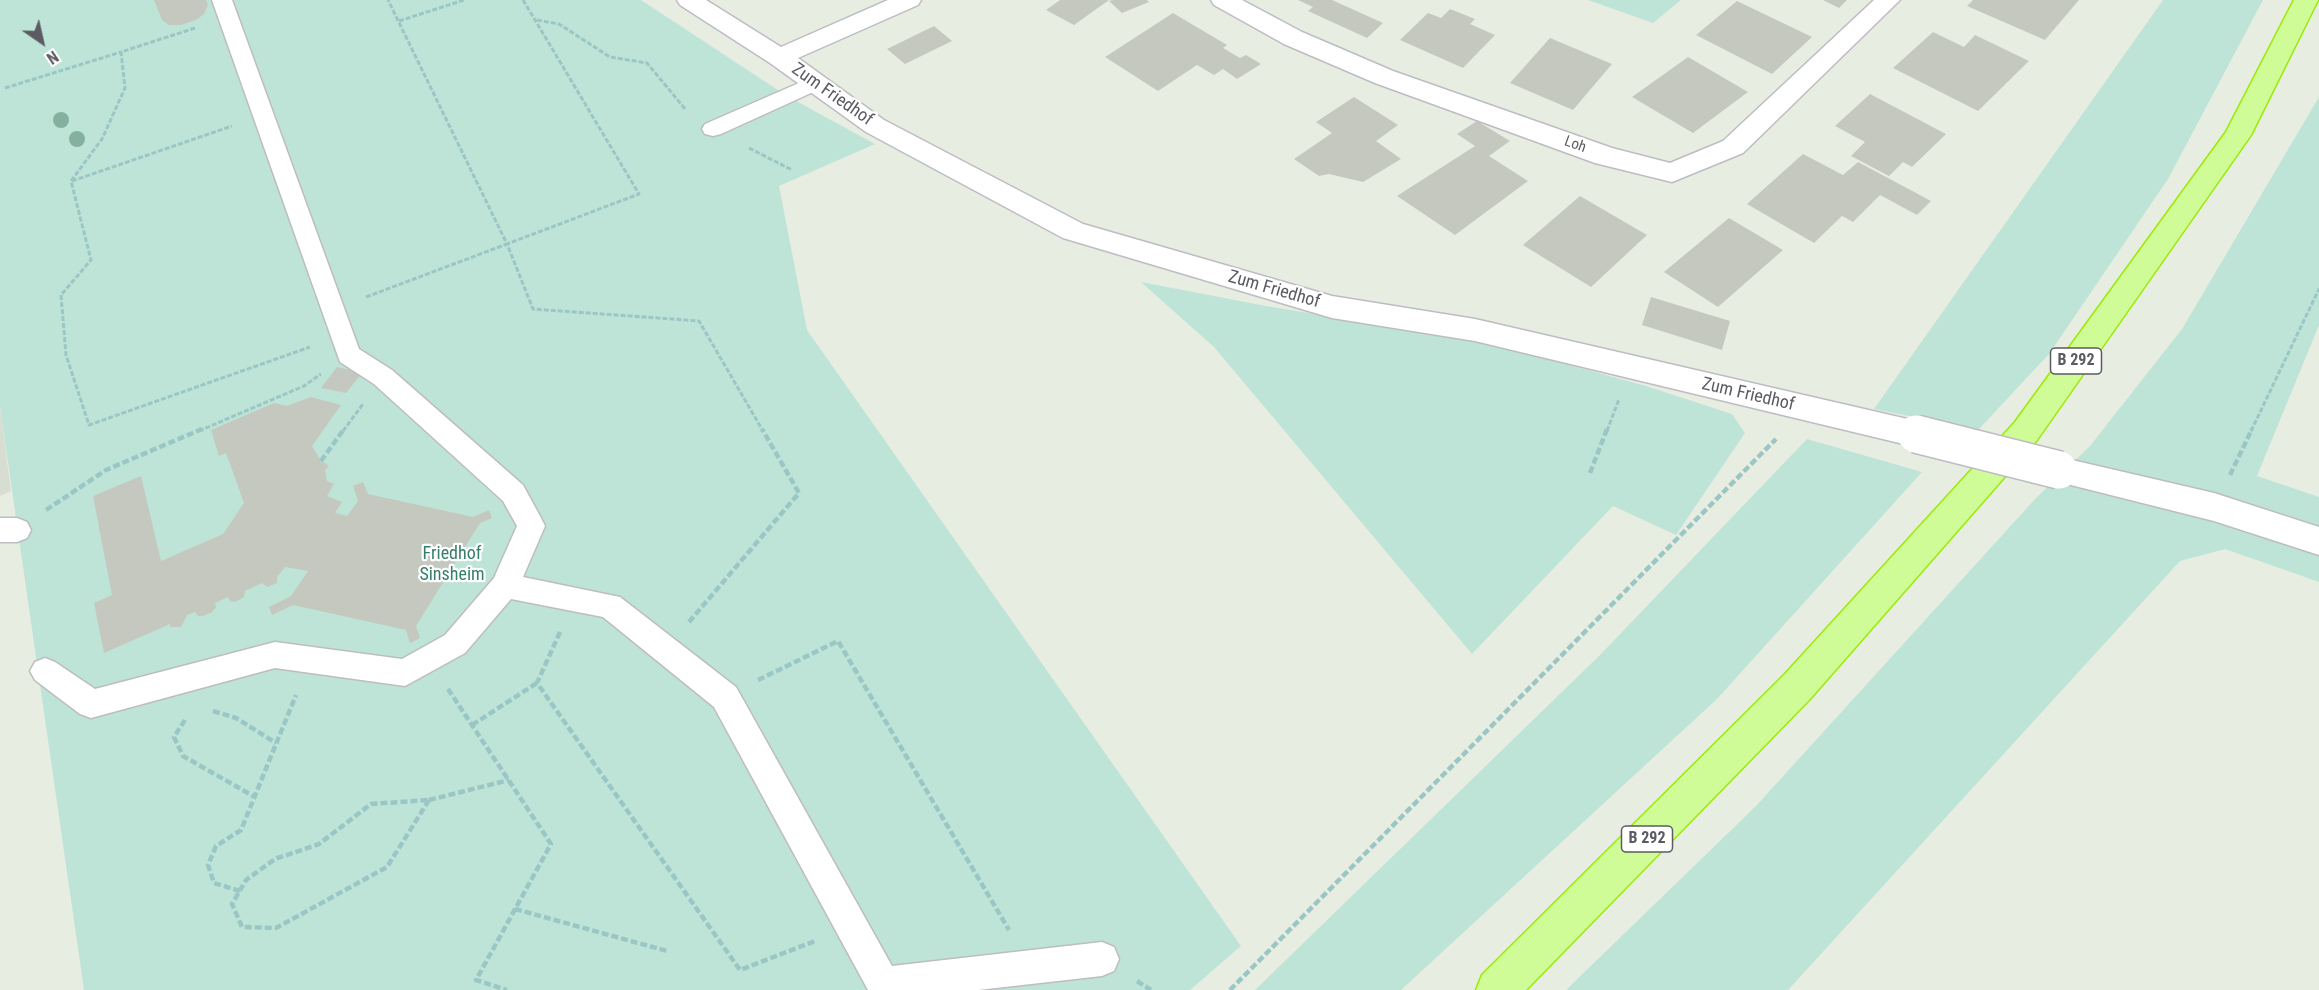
<!DOCTYPE html>
<style>
body{margin:0}
#map{position:relative;width:2319px;height:990px;overflow:hidden;background:#e8ede2;font-family:"Roboto Condensed",sans-serif}
canvas{display:block}
.north{position:absolute;left:12px;top:12px;width:60px;height:60px;-webkit-text-stroke:4px #fff;paint-order:stroke;rotate:146deg;font-size:16px;font-weight:700;line-height:24px;text-align:center;color:#5c5a62}
.north::after{content:'';display:block;margin:auto;width:21px;height:27px;background:#5c5a62;clip-path:polygon(50% 0,100% 100%,50% 72%,0 100%)}
</style>
<div id="map">
<canvas width="2319" height="990"></canvas>
<div class="north">N</div>
</div>
<script>
const ctx = document.querySelector('canvas').getContext('2d');
ctx.lineJoin = 'round';
function paint(path, color) { ctx.fillStyle = color; ctx.fill(path, 'evenodd'); }
const shape = rows => new Path2D(rows.map(r => 'M' + r).join(''));
function trace(path, color, width, dash) { ctx.strokeStyle = color; ctx.lineWidth = width; ctx.lineCap = dash ? 'butt' : 'round'; ctx.setLineDash(dash || []); ctx.stroke(path); }
function label(font, color, halo, rows, align = 'center') {
  ctx.font = font + ' "Roboto Condensed",sans-serif'; ctx.lineWidth = 4.5; ctx.setLineDash([]); ctx.textBaseline = 'middle'; ctx.strokeStyle = halo; ctx.fillStyle = color; for (const [text, x, y, turn = 0] of rows) {
    ctx.save(); ctx.translate(x, y); ctx.rotate((+turn || 0) * Math.PI / 180); ctx.textAlign = isNaN(turn) ? turn : align; if (halo) ctx.strokeText(text, 0, 0); ctx.fillText(text, 0, 0); ctx.restore();
  }
}
paint(shape([
 [0,407,11,491,0,496]
]), '#d7ddd0');
paint(shape([
 [0,0,641,0,787,96,875,144,779,186,807,330,1241,946,1190,990,84,990,0,407],
 [1588,0,1681,0,1653,23],
 [2163,0,2263,0,2168,179,2049,354,1978,430,1874,409],
 [2319,97,2319,325,2257,476,2319,497,2319,582,2225,549,2180,561,1788,990,1566,990,1756,806,2036,498,2090,446,2182,329],
 [1141,282,1266,306,1485,342,1646,386,1732,414,1745,433,1676,535,1613,506,1472,654,1214,347],
 [1807,439,1922,472,1717,699,1401,990,1255,990,1600,655]
]), '#bee4d7');
paint(shape([
 [154,0,206,0,208,5,204,14,196,20,181,25,169,25,162,20],
 [1060,0,1109,0,1074,25,1046,10],
 [1113,0,1147,0,1149,2,1122,13,1109,1],
 [1298,0,1332,0,1383,23,1367,38,1308,11,1313,7],
 [1823,0,1847,0,1839,8],
 [1973,0,2079,0,2045,40,1967,6],
 [1737,1,1812,37,1772,74,1696,35],
 [1450,9,1475,19,1470,24,1495,35,1463,68,1400,40,1428,13,1441,18],
 [1173,13,1227,45,1223,48,1240,58,1246,55,1261,64,1237,79,1223,69,1214,75,1197,65,1158,91,1105,57],
 [934,26,952,41,905,64,887,49],
 [1933,32,1964,47,1975,35,2029,61,1978,111,1893,68],
 [1550,38,1612,64,1573,110,1510,83],
 [1688,57,1748,92,1693,133,1632,97],
 [1870,94,1946,134,1912,167,1903,162,1889,176,1851,156,1865,142,1835,126],
 [1354,97,1398,125,1376,141,1401,159,1363,182,1329,174,1319,176,1294,159,1332,133,1316,122],
 [1477,121,1510,141,1489,156,1528,181,1455,235,1397,196,1475,146,1457,134],
 [1803,154,1843,175,1858,162,1931,201,1917,215,1880,195,1853,222,1842,216,1814,243,1747,204],
 [1580,196,1647,235,1591,287,1523,245],
 [1729,218,1783,250,1718,307,1664,272],
 [1651,297,1730,321,1722,350,1642,325],
 [337,367,362,373,346,393,321,388],
 [311,397,341,405,312,446,321,461,329,466,325,470,327,481,334,484,327,496,342,502,335,513,347,516,358,501,353,486,363,482,368,494,473,517,489,510,492,518,480,523,416,626,420,638,410,643,406,630,293,605,272,615,269,607,291,596,308,571,285,567,277,577,277,583,267,587,262,583,245,591,244,597,235,602,230,601,228,597,215,603,216,607,212,612,203,616,198,616,195,612,187,615,181,627,170,627,170,624,104,653,94,603,112,595,93,496,141,476,161,561,223,534,244,503,226,453,219,456,211,430,274,403,287,406]
]), '#c5c8be');
const service = shape([
 [212,0,232,0,359,349,392,370,523,485,541,518,545,526,523,577,620,597,736,687,892,966,1102,942,1114,947,1119,959,1114,971,1102,976,978,990,868,990,714,707,603,617,511,599,465,653,405,686,275,668,91,718,80,714,35,680,30,671,35,662,45,658,55,662,95,689,275,642,402,659,445,635,494,578,517,526,503,501,374,384,340,362,212,0],
 [815,76,822,78,826,83,822,88,721,134,713,136,705,134,702,129,705,124,815,76],
 [0,518,17,518,27,522,31,530,27,538,17,542,0,542,0,518]
]);
const minor = shape([
 [677,0,706,0,781,47,888,0,921,0,918,5,798,58,884,120,1083,224,1332,296,1475,319,1916,421,1927,425,1932,434,1927,443,1916,447,1475,341,1332,318,1063,238,866,132,770,63,680,5,677,0],
 [1211,0,1242,0,1302,32,1393,71,1612,148,1670,163,1723,141,1874,0,1900,0,1743,153,1672,182,1595,163,1375,83,1284,44,1214,5,1211,0],
 [2059,457,2214,493,2319,527,2319,555,2214,521,2047,479,2043,470,2047,461,2059,457]
]);
const trunk = shape([
 [2294,0,2318,0,2251,135,2037,440,1810,699,1526,990,1476,990,1482,975,1784,675,2015,422,2226,132,2294,0]
]);
trace(service, '#bebcc3', 3);
trace(minor, '#bebcc3', 3);
trace(trunk, '#9beb04', 3);
trace(shape([
 [523,0,639,194,507,244,533,309,699,321,763,431],
 [537,20,559,24,610,57,647,63,686,110],
 [399,21,464,0],
 [195,28,121,52,125,88,102,139,71,181,91,260,61,295,66,355,89,425,310,347],
 [5,88,121,52],
 [749,148,792,170],
 [72,181,232,126],
 [366,297,507,244,388,0],
 [199,431,304,386,321,374],
 [343,431,363,404],
 [1607,431,1619,399],
 [2251,431,2319,289]
]), '#9ac7c5', 3, [5, 2]);
trace(shape([
 [321,461,344,429],
 [1590,473,1607,429],
 [2230,475,2252,429],
 [46,510,106,470,202,429],
 [689,622,799,493,762,429],
 [560,632,537,683,740,970,815,941],
 [758,680,838,641,1009,930],
 [448,689,551,844,476,980,507,990],
 [213,711,236,718,276,743],
 [185,720,174,737,183,756,255,797],
 [472,725,537,683],
 [429,800,387,867,276,928,242,927,232,904,246,880,275,859,319,844,371,804,429,800],
 [429,800,509,780],
 [240,891,214,883,208,865,216,846,241,830,296,695],
 [515,909,667,951],
 [1137,981,1151,990],
 [1230,990,1776,439]
]), '#9ac7c5', 4.5, [7, 3]);
paint(service, '#fff');
paint(minor, '#fff');
paint(trunk, '#d0fc98');
const minorBridge = shape([
 [1916,434,2059,470]
]);
trace(minorBridge, '#bebcc3', 40, []);
trace(minorBridge, '#fff', 37);
ctx.fillStyle = '#85b09f';
for (const [x, y] of [
 [61,120],
 [77,139]
]) { ctx.beginPath(); ctx.arc(x, y, 8, 0, 2 * Math.PI); ctx.fill(); }
label('15px', '#5c5a62', '#fff', [
 ["Loh",1575,145,20]
]);
for (const [x, y, w] of [
 [2076,361,51],
 [1647,839,51]
]) { const box = new Path2D(); box.roundRect(x - w / 2, y - 13, w, 26, 4.5); ctx.fillStyle = '#fff'; ctx.fill(box); trace(box, '#5c5a62', 1.5); }
label('bold 16px', '#5c5a62', null, [
 ["B 292",2076,361],
 ["B 292",1647,839]
]);
label('18px', '#5c5a62', '#fff', [
 ["Zum Friedhof",832,95,35],
 ["Zum Friedhof",1274,290,16],
 ["Zum Friedhof",1748,395,13]
]);
label('18px', '#347f69', '#fff', [
 ["Friedhof",452,554],
 ["Sinsheim",452,575]
]);
</script>
